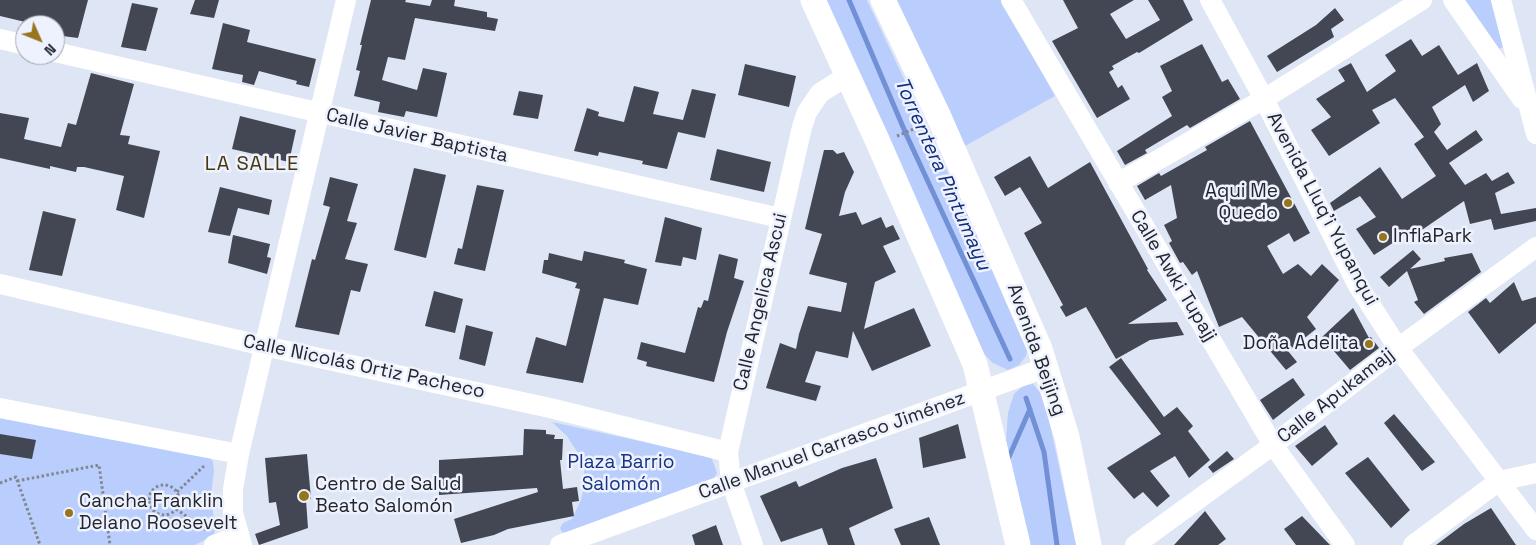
<!DOCTYPE html>
<meta charset="utf-8">
<style>
body{margin:0}
#map{position:relative;width:1536px;height:545px;overflow:hidden;background:#dee5f4;font-family:"Space Grotesk",sans-serif}
canvas{display:block}
.north{position:absolute;left:15px;top:15px;width:50px;height:50px;box-sizing:border-box;background:#edf2fe;border:1px solid #9ca0aa;border-radius:50%;rotate:134deg;font-size:14px;font-weight:700;line-height:20px;text-align:center;color:#23252b}
.north::after{content:'';display:block;margin:auto;width:18px;height:22px;background:#97741d;clip-path:polygon(50% 0,100% 100%,50% 72%,0 100%)}
</style>
<div id="map">
<canvas width="1536" height="545"></canvas>
<div class="north">N</div>
</div>
<script>
const ctx = document.querySelector('canvas').getContext('2d');
ctx.lineJoin = 'round';
function paint(path, color) { ctx.fillStyle = color; ctx.fill(path, 'evenodd'); }
const shape = rows => new Path2D(rows.map(r => 'M' + r).join(''));
function trace(path, color, width, dash) { ctx.strokeStyle = color; ctx.lineWidth = width; ctx.lineCap = dash ? 'butt' : 'round'; ctx.setLineDash(dash || []); ctx.stroke(path); }
function label(font, color, halo, rows, align = 'center') {
  ctx.font = font + ' "Space Grotesk",sans-serif'; ctx.lineWidth = 5; ctx.setLineDash([]); ctx.textBaseline = 'middle'; ctx.strokeStyle = halo; ctx.fillStyle = color; for (const [text, x, y, turn = 0] of rows) {
    ctx.save(); ctx.translate(x, y); ctx.rotate((+turn || 0) * Math.PI / 180); ctx.textAlign = isNaN(turn) ? turn : align; if (halo) ctx.strokeText(text, 0, 0); ctx.fillText(text, 0, 0); ctx.restore();
  }
}
paint(shape([
 [822,0,867,0,1024,335,1028,346,1026,356,1019,365,1008,370,993,363,984,354],
 [896,0,1001,0,1055,96,965,146],
 [1461,0,1493,0,1503,47,1499,49],
 [1033,384,1044,397,1076,545,1030,545,1006,441,1008,413,1014,394,1023,386],
 [0,415,208,455,213,462,214,470,211,496,215,529,214,535,195,545,0,545],
 [552,422,708,456,712,459,717,473,714,478,566,533,562,532,560,528,563,523,572,519,581,500,585,483,584,470,578,453,567,436]
]), '#b9cefc');
trace(shape([
 [849,0,906,134,1010,359],
 [1026,398,1044,452,1057,545],
 [1008,459,1030,409]
]), '#7290d5', 5);
paint(shape([
 [0,0,88,0,78,38,55,35,55,25,38,25,0,16],
 [195,0,219,0,214,18,190,14],
 [371,0,406,0,405,2,430,6,432,0,455,0,454,6,487,12,487,17,498,19,495,31,415,18,405,60,388,57,382,80,417,90,423,68,447,73,437,117,406,111,404,117,378,112,380,102,354,96,360,71,356,70,362,45,360,45],
 [1063,0,1134,0,1110,14,1126,39,1160,20,1148,0,1183,0,1193,20,1139,53,1137,52,1112,66,1114,69,1109,72,1118,88,1122,85,1130,99,1097,118,1052,41,1078,28],
 [132,3,158,8,146,51,121,47],
 [1335,8,1344,20,1331,29,1334,37,1277,72,1267,56,1316,25],
 [223,23,250,30,247,42,316,59,309,87,296,84,297,81,259,71,254,85,242,82,243,75,212,69],
 [1411,39,1422,56,1439,45,1458,75,1477,63,1489,91,1473,102,1465,85,1432,107,1441,124,1434,132,1447,150,1476,130,1483,140,1449,163,1465,185,1486,173,1492,181,1508,172,1515,183,1495,193,1501,214,1536,208,1536,221,1494,230,1491,219,1470,224,1464,201,1416,234,1413,230,1374,255,1356,229,1376,217,1360,196,1334,211,1330,203,1380,167,1402,199,1436,176,1414,144,1424,137,1395,98,1372,110,1380,123,1329,156,1311,130,1331,117,1316,99,1345,81,1338,70,1351,63,1367,92,1396,71,1385,55],
 [1202,44,1222,82,1228,79,1240,99,1190,128,1187,125,1145,150,1147,153,1125,165,1117,151,1172,116,1162,97,1172,91,1160,66],
 [745,64,796,76,789,107,738,95],
 [91,73,134,84,120,135,130,136,128,144,160,151,144,218,116,210,124,176,84,167,77,167,76,172,50,166,50,169,0,158,0,113,29,118,24,139,61,147,68,123,76,125],
 [634,86,659,92,653,114,683,120,692,89,716,94,705,138,678,132,667,169,642,164,643,161,599,152,598,156,574,151,587,108,599,112,598,116,624,122],
 [519,91,543,95,538,119,513,115],
 [240,116,296,130,289,162,232,149],
 [1250,121,1310,233,1294,242,1289,233,1267,246,1283,274,1298,264,1311,276,1322,264,1339,280,1307,317,1316,329,1288,351,1297,362,1286,370,1242,317,1219,327,1197,271,1192,275,1183,262,1180,263,1169,243,1172,241,1164,225,1177,218,1171,185,1145,200,1137,186,1159,173,1161,176,1207,150,1205,147],
 [717,149,771,162,764,192,710,180],
 [824,150,833,150,837,154,844,152,854,172,845,192,839,216,856,212,862,225,881,217,886,228,893,225,900,239,883,246,896,272,875,282,864,329,914,308,931,346,872,371,853,331,848,358,816,351,805,382,821,386,816,401,766,388,780,343,796,349,799,334,808,306,841,312,847,283,809,274,822,234,805,229],
 [1030,156,1048,188,1090,162,1148,269,1147,270,1167,300,1128,324,1177,322,1184,335,1150,340,1116,359,1086,307,1066,317,1060,307,1063,305,1024,233,1042,223,1020,187,1005,196,994,177],
 [414,168,446,175,426,258,394,250],
 [330,177,358,184,347,221,357,223,345,259,368,264,360,292,351,290,339,335,295,327,312,259,315,260,330,207,323,205],
 [477,185,504,190,485,271,454,264,458,248,462,249],
 [220,187,272,200,269,215,238,208,230,236,208,232],
 [43,211,76,219,62,276,29,270],
 [665,217,702,228,696,260,683,257,681,266,655,262],
 [233,235,270,244,267,257,271,258,267,274,228,263],
 [1413,250,1421,259,1410,269,1445,261,1444,258,1472,253,1481,272,1424,314,1414,302,1418,300,1407,271,1389,287,1380,277],
 [584,251,625,260,624,263,647,269,638,305,604,298,583,383,526,373,536,337,566,346,580,289,575,288,577,283,542,273,544,260,548,260,549,253,582,261],
 [719,254,738,259,734,278,744,281,727,332,714,382,646,366,647,362,637,359,641,342,685,353,698,307,701,308,704,300,708,301],
 [1514,282,1522,301,1536,297,1536,323,1499,354,1468,312,1486,298,1490,303],
 [434,291,463,299,455,333,425,326],
 [1353,308,1369,338,1371,337,1379,348,1350,370,1322,337],
 [466,325,493,332,485,366,459,359],
 [1121,358,1164,417,1177,407,1193,426,1188,431,1210,460,1189,478,1175,456,1150,471,1170,496,1157,507,1143,492,1134,499,1107,468,1161,434,1109,367],
 [1293,378,1305,395,1273,420,1260,400],
 [1394,414,1435,462,1422,471,1384,423],
 [958,424,966,458,923,468,919,438],
 [1325,425,1338,444,1312,466,1295,446],
 [524,429,546,430,546,434,555,435,554,439,563,439,562,460,560,460,563,489,577,487,579,501,572,502,574,516,508,529,494,535,461,543,454,519,538,492,537,488,439,495,439,460,523,455],
 [0,434,36,440,32,459,0,454],
 [1227,451,1234,459,1213,473,1208,467],
 [307,454,311,499,306,500,308,528,259,545,255,534,280,525,276,502,269,503,265,458],
 [1368,457,1410,510,1391,528,1345,473],
 [876,458,893,508,849,528,855,545,828,545,822,528,781,542,760,496,796,481,799,487,842,468],
 [1491,508,1516,545,1436,545,1464,524],
 [1205,511,1226,539,1218,545,1174,545],
 [1302,516,1330,545,1296,545,1284,529],
 [929,517,940,545,901,545,894,529],
 [716,525,723,545,695,545,692,535]
]), '#424753');
trace(shape([
 [897,136,921,126],
 [17,481,99,465,110,545],
 [0,483,16,477,40,545],
 '149 500a15 15 0 1 1 30 0a15 15 0 1 1-30 0Z',
 [177,492,205,465],
 [105,502,149,501],
 [176,509,206,530]
]), '#828691', 3, [2.5, 2.5]);
trace(shape([
 [1011,0,1273,445,1345,545],
 [1210,0,1264,99,1357,284,1398,348,1536,530],
 [1453,0,1522,99],
 [1501,0,1536,134],
 [0,39,25,45],
 [55,52,780,218],
 [1118,183,1264,99,1422,0],
 [0,284,264,346,550,408,728,452],
 [0,408,239,454],
 [214,545,239,536],
 [242,545,233,513,233,489,239,454,346,0],
 [560,545,1047,367],
 [753,545,731,482,728,452,802,127,807,112,820,93,847,76],
 [1135,545,1273,445,1398,348,1536,247],
 [1413,545,1499,481,1536,473]
]), '#fff', 20);
trace(shape([
 [813,0,878,142,975,364,1018,545],
 [883,0,939,117,1040,349,1067,437,1089,545]
]), '#fff', 25);
for (const [x, y, r, color] of [
 [1288,203,5,"#97741d"],
 [1383,237,5,"#97741d"],
 [1369,344,5,"#97741d"],
 [304,496,6,"#97741d"],
 [69,513,5,"#97741d"]
]) { const dot = new Path2D(); dot.arc(x, y, r, 0, 2 * Math.PI); ctx.fillStyle = color; ctx.fill(dot); trace(dot, '#edf2fe', 2); }
label('19px', '#23252b', '#edf2fe', [
 ["Calle Javier Baptista",417,136,13],
 ["Avenida Lluq'i Yupanqui",1322,209,62],
 ["Calle Awki Tupajj",1173,276,59],
 ["Calle Angelica Ascui",761,302,-77],
 ["Avenida Beijing",1036,350,70],
 ["Calle Nicolás Ortiz Pacheco",364,367,12],
 ["Calle Apukamajj",1336,396,-38],
 ["Calle Manuel Carrasco Jiménez",832,446,-20]
]);
label('19px', '#23252b', '#edf2fe', [
 ["Aqui Me",1278,192,"right"],
 ["Quedo",1278,214,"right"],
 ["InflaPark",1393,237],
 ["Doña Adelita",1359,344,"right"],
 ["Centro de Salud",315,485],
 ["Beato Salomón",315,507],
 ["Cancha Franklin",79,502],
 ["Delano Roosevelt",79,524]
], 'left');
label('19px', '#193484', '#edf2fe', [
 ["Plaza Barrio",621,463],
 ["Salomón",621,485]
]);
ctx.letterSpacing = '1px';
label('20px', '#47360e', '#edf2fe', [
 ["LA SALLE",252,165]
]);
ctx.letterSpacing = '0px';
label('italic 20px', '#132d7d', '#edf2fe', [
 ["Torrentera Pintumayu",942,174,66]
]);
</script>
